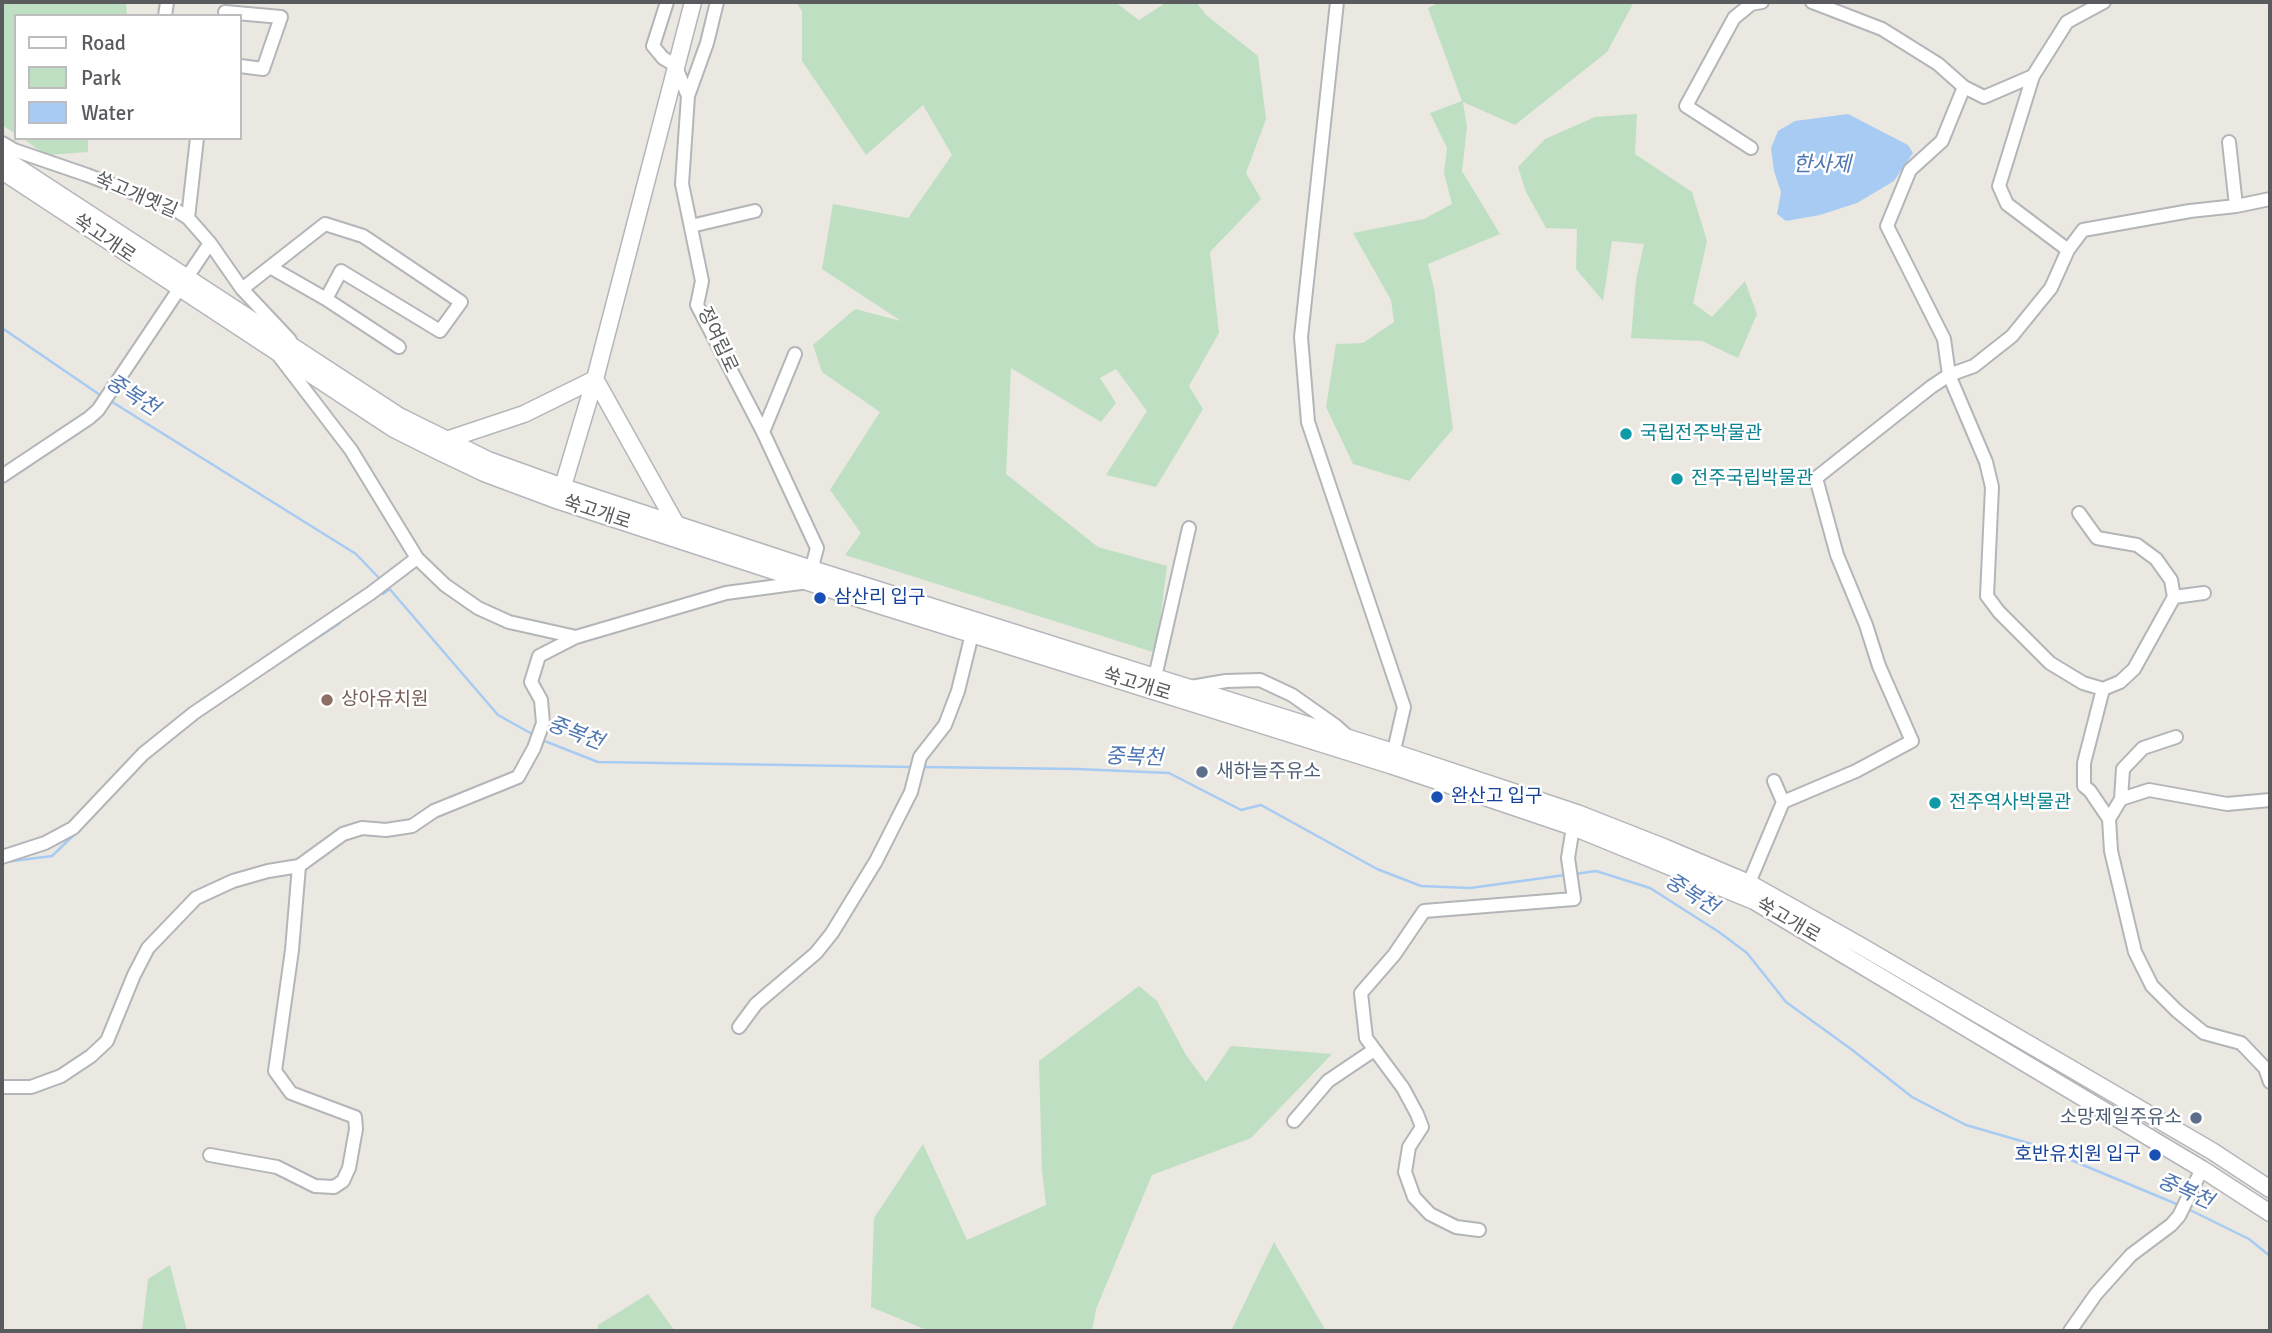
<!DOCTYPE html>
<meta charset="utf-8">
<style>
body{margin:0}
#map{position:relative;width:2272px;height:1333px;overflow:hidden;background:#eae8e0;font-family:Signika,sans-serif}
canvas{display:block}
.frame{position:absolute;inset:0;border:4px solid #595b5f;pointer-events:none}
.legend{position:absolute;left:14px;top:14px;width:228px;height:126px;box-sizing:border-box;background:#fff;border:2px solid #bdbdbf;margin:0;padding:9px 12px;list-style:none;font-size:21px;color:#595b5f}
.legend li{display:flex;align-items:center;gap:14px;height:35px}
.legend b{width:35px;border:2px solid #bdbdbf}
</style>
<div id="map">
<canvas width="2272" height="1333"></canvas>
<div class="frame"></div>
<ul class="legend">
<li><b style="height:9px;background:#fff"></b>Road</li>
<li><b style="height:19px;background:#bfdfc2"></b>Park</li>
<li><b style="height:19px;background:#a7cbf3"></b>Water</li>
</ul>
</div>
<script>
const ctx = document.querySelector('canvas').getContext('2d');
ctx.lineJoin = 'round';
function paint(path, color) { ctx.fillStyle = color; ctx.fill(path, 'evenodd'); }
const shape = rows => new Path2D(rows.map(r => 'M' + r).join(''));
function trace(path, color, width, dash) { ctx.strokeStyle = color; ctx.lineWidth = width; ctx.lineCap = dash ? 'butt' : 'round'; ctx.setLineDash(dash || []); ctx.stroke(path); }
function label(font, color, halo, rows, align = 'center') {
  ctx.font = font + ' Signika,"Noto Sans KR",sans-serif'; ctx.lineWidth = 5; ctx.setLineDash([]); ctx.textBaseline = 'middle'; ctx.strokeStyle = halo; ctx.fillStyle = color; for (const [text, x, y, turn = 0] of rows) {
    ctx.save(); ctx.translate(x, y); ctx.rotate((+turn || 0) * Math.PI / 180); ctx.textAlign = isNaN(turn) ? turn : align; if (halo) ctx.strokeText(text, 0, 0); ctx.fillText(text, 0, 0); ctx.restore();
  }
}
paint(shape([
 [2,2,126,2,127,16,16,16,16,134,2,125],
 [796,2,1115,2,1139,20,1167,2,1196,2,1206,15,1258,56,1266,119,1246,173,1261,199,1210,252,1219,333,1189,386,1203,409,1156,487,1106,475,1147,411,1116,369,1100,378,1116,403,1101,422,1011,368,1006,474,1098,547,1167,566,1156,653,845,555,861,533,830,490,880,412,822,372,813,345,855,309,901,321,822,269,833,204,908,218,952,155,923,105,866,155,802,61,802,11],
 [1440,2,1634,2,1607,52,1515,125,1463,102,1467,127,1462,171,1500,234,1428,264,1434,288,1453,429,1409,481,1353,464,1326,407,1336,344,1363,343,1394,322,1391,300,1353,233,1424,219,1452,204,1444,173,1447,148,1430,113,1462,101,1428,8],
 [1637,114,1635,154,1692,192,1707,241,1693,303,1712,317,1745,281,1757,314,1738,358,1702,341,1631,338,1636,280,1644,244,1612,241,1603,301,1576,269,1577,229,1546,228,1526,192,1518,167,1545,139,1595,117],
 [22,138,88,138,88,152,46,155],
 [1139,986,1157,1001,1186,1055,1206,1082,1231,1046,1332,1054,1251,1138,1152,1175,1096,1309,1092,1331,929,1331,871,1307,874,1218,923,1144,967,1240,1046,1205,1042,1171,1039,1061],
 [1274,1242,1326,1331,1231,1331],
 [170,1265,187,1331,142,1331,148,1279],
 [648,1294,675,1331,597,1331,598,1325]
]), '#bfdfc2');
paint(shape([
 [1848,114,1908,145,1913,153,1894,181,1857,203,1820,215,1786,221,1777,214,1781,192,1774,171,1771,148,1778,131,1795,121]
]), '#a7cbf3');
trace(shape([
 [2,328,103,397],
 [109,400,356,554,380,579],
 [387,586,498,715,534,735],
 [383,594,390,589],
 [258,677,340,623],
 [542,740,598,762,913,767],
 [923,767,1077,769,1169,773,1241,810,1261,805,1377,869,1421,886,1470,888,1565,875],
 [5,862,52,856,76,833],
 [1575,874,1596,871,1650,888,1719,932,1747,953,1786,1002,1851,1049,1912,1097,1966,1125,2035,1145,2179,1205],
 [2188,1209,2249,1239,2270,1256]
]), '#a7cbf3', 2.5);
const street = shape([
 [667,2,653,46,663,58,675,65,688,96],
 [1337,2,1301,337,1308,422,1404,707,1392,759],
 [1812,2,1882,29,1938,64,1964,87,1942,141,1910,170,1887,226,1944,339,1949,375,1986,462,1992,487,1987,596,1999,612,2050,663,2083,683,2103,689,2084,763,2084,786,2090,791,2109,819,2111,851,2135,952,2152,986,2177,1011,2204,1033,2241,1043,2265,1068,2270,1082],
 [225,12,281,17,263,69,240,66],
 [165,16,167,2],
 [1964,87,1984,97,2033,76],
 [2229,142,2236,206],
 [2,143,14,150,87,175,173,208,188,218,210,243,98,410,89,418,2,476],
 [1751,148,1686,106,1734,18,1751,4,1762,2],
 [188,218,197,138],
 [691,226,755,211],
 [210,243,242,289,290,340],
 [2068,250,2007,204,1999,186,2033,76,2067,22,2104,2],
 [270,267,326,299,399,347],
 [242,289,325,224,363,236,461,302,440,331,341,271,326,299],
 [279,356,351,450,417,558,445,585,478,608,509,622,576,637],
 [763,432,795,354],
 [2079,513,2097,538,2137,545,2156,559,2171,580,2174,597,2134,669,2120,682,2103,689],
 [2174,597,2204,593],
 [1155,677,1189,528],
 [1191,687,1226,681,1260,680,1292,695,1336,726,1347,736],
 [2121,799,2123,769,2143,748,2176,737],
 [1783,802,1856,771,1912,741,1879,666,1866,625,1837,555,1816,478,1931,387,1949,375,1974,366,2012,336,2051,288,2068,250,2083,230,2190,211,2236,206,2270,199],
 [2109,819,2121,799,2149,790,2227,804,2270,800],
 [2,857,45,843,73,828,143,754,194,713,371,593,417,558],
 [1746,890,1783,802,1774,781],
 [739,1027,756,1004,816,953,832,933,876,861,911,792,920,757,945,725,958,691,972,634],
 [2,1087,31,1087,61,1076,91,1056,107,1041,134,975,148,948,196,898,233,881,268,871,299,866],
 [1294,1121,1328,1081,1374,1050],
 [210,1155,277,1167,315,1186,334,1187,343,1181,349,1168,356,1129,355,1117,291,1093,275,1071,292,950,299,866,343,834,362,828,386,830,412,826,434,811,518,777,534,748,543,723,541,700,531,682,539,656,576,637,726,593,808,582,817,548,763,432,697,305,702,281,682,184,688,96,707,43,717,2],
 [1479,1230,1456,1227,1430,1214,1414,1197,1405,1172,1409,1147,1422,1127,1417,1114,1403,1088,1366,1038,1361,993,1394,955,1424,911,1574,899,1568,858,1573,827],
 [2070,1331,2096,1294,2131,1255,2171,1225,2179,1216,2202,1169]
]);
const secondary = shape([
 [2,157,399,416,488,460,563,487,812,569,1393,752,1577,813,1666,848,1749,883,1861,946,2212,1151,2270,1189],
 [2,171,394,429,438,451,484,473,559,501,872,603,1390,765,1573,827,1754,901,2202,1169,2270,1213],
 [446,440,524,414,595,379,676,524],
 [560,496,595,379,693,2]
]);
trace(street, '#b3b5b9', 16);
trace(secondary, '#b4b6bb', 19);
trace(street, '#fff', 12);
trace(secondary, '#fff', 16);
for (const [x, y, r, color] of [
 [1626,434,7,"#0f9aa8"],
 [1677,479,7,"#0f9aa8"],
 [820,598,7,"#1a4fb4"],
 [327,700,7,"#8d6e63"],
 [1202,772,7,"#5c6f8a"],
 [1437,797,7,"#1a4fb4"],
 [1935,803,7,"#0f9aa8"],
 [2196,1118,7,"#5c6f8a"],
 [2155,1155,7,"#1a4fb4"]
]) { const dot = new Path2D(); dot.arc(x, y, r, 0, 2 * Math.PI); ctx.fillStyle = color; ctx.fill(dot); trace(dot, '#fff', 2.5); }
label('19px', '#595b5f', '#fff', [
 ["쑥고개옛길",136,196,23],
 ["쑥고개로",104,239,34],
 ["정여립로",717,340,65],
 ["쑥고개로",597,513,18],
 ["쑥고개로",1137,685,17],
 ["쑥고개로",1788,921,30]
]);
label('19px', '#0d838f', '#fff', [
 ["국립전주박물관",1640,434],
 ["전주국립박물관",1691,479],
 ["전주역사박물관",1949,803]
], 'left');
label('19px', '#164399', '#fff', [
 ["삼산리 입구",834,598],
 ["완산고 입구",1451,797],
 ["호반유치원 입구",2141,1155,"right"]
], 'left');
label('19px', '#785e54', '#fff', [
 ["상아유치원",341,700]
], 'left');
label('19px', '#4e5e75', '#fff', [
 ["새하늘주유소",1216,772],
 ["소망제일주유소",2182,1118,"right"]
], 'left');
label('italic 21px', '#4e76b2', '#fff', [
 ["한사제",1822,165],
 ["중복천",132,396,32],
 ["중복천",575,734,21],
 ["중복천",1134,758,2],
 ["중복천",1691,895,32],
 ["중복천",2185,1192,24]
]);
</script>
